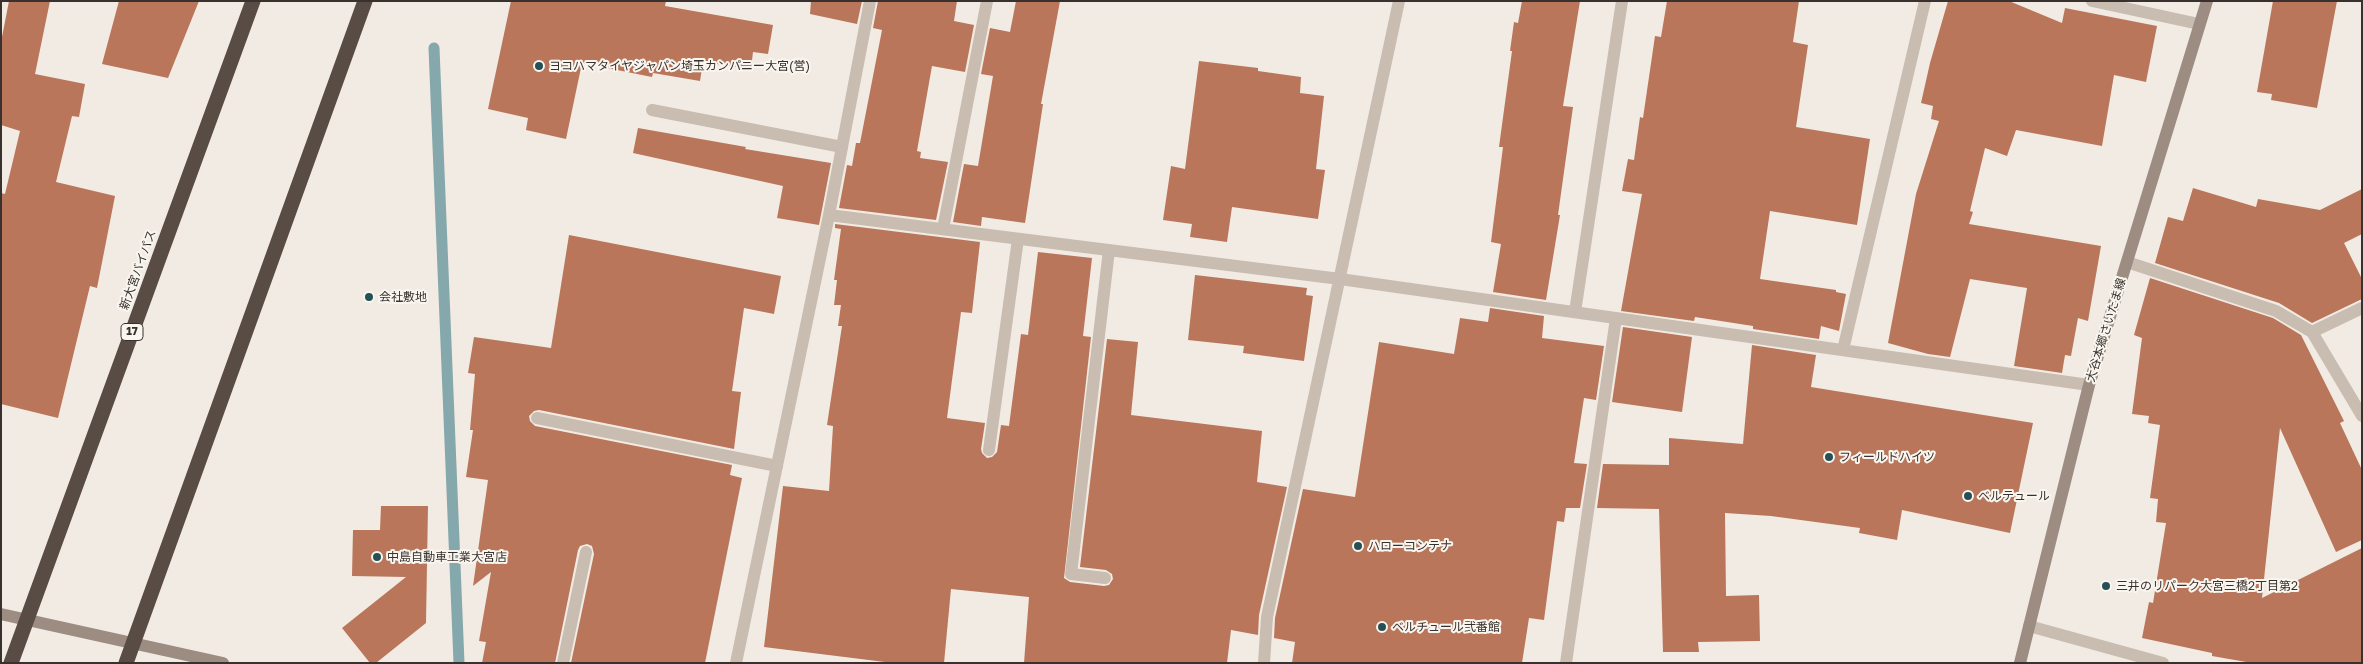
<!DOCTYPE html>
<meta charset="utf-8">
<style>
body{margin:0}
#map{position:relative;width:2363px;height:664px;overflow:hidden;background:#f2ebe3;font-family:"Golos Text",sans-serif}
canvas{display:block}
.frame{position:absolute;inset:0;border:2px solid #39312d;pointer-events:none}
</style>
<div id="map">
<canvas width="2363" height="664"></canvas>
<div class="frame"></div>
</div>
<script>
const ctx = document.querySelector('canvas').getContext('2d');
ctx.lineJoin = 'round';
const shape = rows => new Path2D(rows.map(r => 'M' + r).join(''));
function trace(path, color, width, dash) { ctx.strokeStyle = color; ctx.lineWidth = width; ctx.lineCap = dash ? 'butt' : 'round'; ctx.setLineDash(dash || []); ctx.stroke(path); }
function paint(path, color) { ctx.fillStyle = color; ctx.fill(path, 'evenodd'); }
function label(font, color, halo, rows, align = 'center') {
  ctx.font = font + ' "Golos Text","Noto Sans JP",sans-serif'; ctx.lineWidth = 4; ctx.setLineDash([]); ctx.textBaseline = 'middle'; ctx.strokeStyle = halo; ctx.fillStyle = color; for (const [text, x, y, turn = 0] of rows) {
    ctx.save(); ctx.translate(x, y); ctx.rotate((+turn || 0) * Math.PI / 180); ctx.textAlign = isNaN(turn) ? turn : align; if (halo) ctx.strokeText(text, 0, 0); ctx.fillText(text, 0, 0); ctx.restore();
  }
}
trace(shape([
 [434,48,459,663]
]), '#85a8ac', 11);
paint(shape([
 [9,1,50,1,35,74,85,84,79,117,72,116,56,182,115,196,97,288,90,286,58,418,1,404,1,193,5,194,20,131,1,125,1,42],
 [119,1,199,1,168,78,102,64],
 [511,1,666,1,665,6,773,25,768,54,753,52,751,69,703,62,700,81,653,73,652,77,582,63,566,139,526,130,528,118,488,109],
 [811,1,862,1,857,24,810,14],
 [878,1,957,1,954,21,974,25,965,72,932,66,917,151,921,152,920,158,948,162,936,220,839,208,847,165,852,166,856,143,860,143,882,30,873,28],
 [1016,1,1060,1,1041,104,1043,104,1025,223,982,217,981,226,953,222,964,164,978,166,993,76,981,74,990,28,1010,32],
 [1522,1,1580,1,1563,106,1573,107,1558,215,1560,215,1546,300,1493,292,1501,244,1491,242,1503,147,1499,147,1512,51,1510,51,1514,22,1518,23],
 [1667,1,1799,1,1793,42,1808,45,1796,127,1870,139,1857,225,1770,211,1760,279,1836,290,1836,292,1846,294,1839,331,1821,326,1819,339,1753,329,1753,326,1695,317,1694,321,1621,311,1642,194,1622,191,1628,159,1634,160,1640,117,1643,118,1655,36,1661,37],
 [1948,1,2009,1,2062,23,2065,8,2157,26,2146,82,2114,75,2102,146,2016,130,2007,156,1985,148,1970,211,1973,212,1969,224,2101,246,2088,321,2078,318,2071,356,2065,355,2062,373,2014,366,2027,288,1970,279,1950,357,1928,354,1888,343,1916,194,1939,121,1931,119,1933,106,1921,103,1930,63],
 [2273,1,2337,1,2317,108,2271,100,2272,94,2257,92],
 [1199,61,1258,68,1258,71,1301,77,1300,93,1324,96,1316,169,1325,170,1318,219,1232,207,1227,242,1190,237,1192,224,1163,220,1171,166,1185,169],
 [638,128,746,147,745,149,831,163,819,225,777,218,783,186,633,153],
 [2193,188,2256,207,2258,199,2320,210,2362,189,2362,234,2344,243,2362,279,2362,299,2312,323,2279,303,2155,263,2168,217,2183,221],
 [835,224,980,242,972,313,961,312,947,418,985,423,981,449,982,453,987,458,992,457,997,452,1001,425,1009,426,1021,334,1028,335,1038,252,1092,258,1083,336,1091,337,1064,578,1070,582,1104,586,1109,585,1113,579,1112,574,1106,570,1080,567,1107,339,1138,342,1131,415,1262,431,1257,482,1287,487,1259,615,1258,635,1231,630,1227,663,1024,663,1029,597,951,589,944,663,893,663,764,647,783,486,829,491,833,426,827,425,842,326,838,326,841,305,834,305,837,280,834,280,841,229,835,228],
 [569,235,781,276,774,314,744,308,732,391,741,392,734,449,539,410,534,411,529,416,530,421,535,426,732,465,730,475,742,478,705,663,571,663,594,554,592,546,587,544,580,546,578,550,555,663,482,663,486,642,479,641,491,572,473,586,488,480,466,477,473,430,470,430,475,374,468,373,474,337,551,348],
 [1195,275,1307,288,1306,295,1313,296,1304,361,1243,353,1244,346,1188,340],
 [2150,278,2273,318,2301,335,2344,421,2340,423,2362,470,2362,540,2336,552,2280,428,2262,598,2362,548,2362,663,2252,663,2212,656,2212,653,2142,638,2149,602,2153,603,2166,523,2156,522,2158,499,2150,498,2160,425,2148,423,2149,416,2132,414,2142,338,2134,335],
 [1490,308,1544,316,1542,338,1604,346,1596,400,1584,398,1574,463,1587,464,1580,508,1566,508,1564,522,1557,521,1544,620,1529,618,1522,663,1292,663,1295,642,1274,638,1275,618,1303,489,1355,497,1379,342,1454,354,1460,318,1488,322],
 [1623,327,1692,337,1682,412,1612,402],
 [1752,345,1816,355,1811,387,2033,423,2010,533,1902,510,1897,540,1859,533,1860,528,1771,516,1725,513,1726,596,1759,595,1760,641,1698,642,1699,652,1663,652,1659,509,1597,508,1603,464,1669,465,1669,438,1743,444],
 [381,506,428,506,426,623,376,663,370,663,342,628,406,577,352,576,353,530,380,530]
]), '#b9765a');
trace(shape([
 [652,110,842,147],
 [537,418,777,466],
 [989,450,1018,239],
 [1105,578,1071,574,1109,250]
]), '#c9bcb0', 12);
trace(shape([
 [2092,1,2199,24],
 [829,215,1340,279,2089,385],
 [943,229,987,1],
 [2127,262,2276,311,2312,332,2362,308],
 [1575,312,1622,1],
 [2312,332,2362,416],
 [1843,350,1925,1],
 [2029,626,2163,663],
 [563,663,586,552],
 [736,663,829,215,870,1],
 [1264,663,1267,617,1399,1],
 [1566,663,1616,318]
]), '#c9bcb0', 12);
trace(shape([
 [1,614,223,663],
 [2020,663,2089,385,2207,1]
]), '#9c8c81', 12);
trace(shape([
 [11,663,253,1],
 [126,663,365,1]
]), '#594c45', 15);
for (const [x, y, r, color] of [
 [539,66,5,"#265056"],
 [369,297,5,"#265056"],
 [1829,457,5,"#265056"],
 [1968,496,5,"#265056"],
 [1358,546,5,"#265056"],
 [377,557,5,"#265056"],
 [2106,586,5,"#265056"],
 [1382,627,5,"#265056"]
]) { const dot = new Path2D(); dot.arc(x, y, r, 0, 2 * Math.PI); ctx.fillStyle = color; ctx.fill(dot); trace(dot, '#f9f5ef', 2); }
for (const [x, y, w] of [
 [132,332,22]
]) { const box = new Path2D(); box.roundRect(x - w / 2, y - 8.5, w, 17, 4); ctx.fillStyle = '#f9f5ef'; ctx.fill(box); trace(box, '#39312d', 1); }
label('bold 11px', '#39312d', null, [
 ["17",132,332]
]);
label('12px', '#39312d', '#f9f5ef', [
 ["ヨコハマタイヤジャパン埼玉カンパニー大宮(営)",549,66],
 ["会社敷地",379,297],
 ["フィールドハイツ",1839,457],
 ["ベルテュール",1978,496],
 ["ハローコンテナ",1368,546],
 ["中島自動車工業大宮店",387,557],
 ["三井のリパーク大宮三橋2丁目第2",2116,586],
 ["ベルチュール弐番館",1392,627]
], 'left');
label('12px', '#39312d', '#f9f5ef', [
 ["新大宮バイパス",138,270,-70],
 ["大谷本郷さいたま線",2106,330,-73]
]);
</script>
